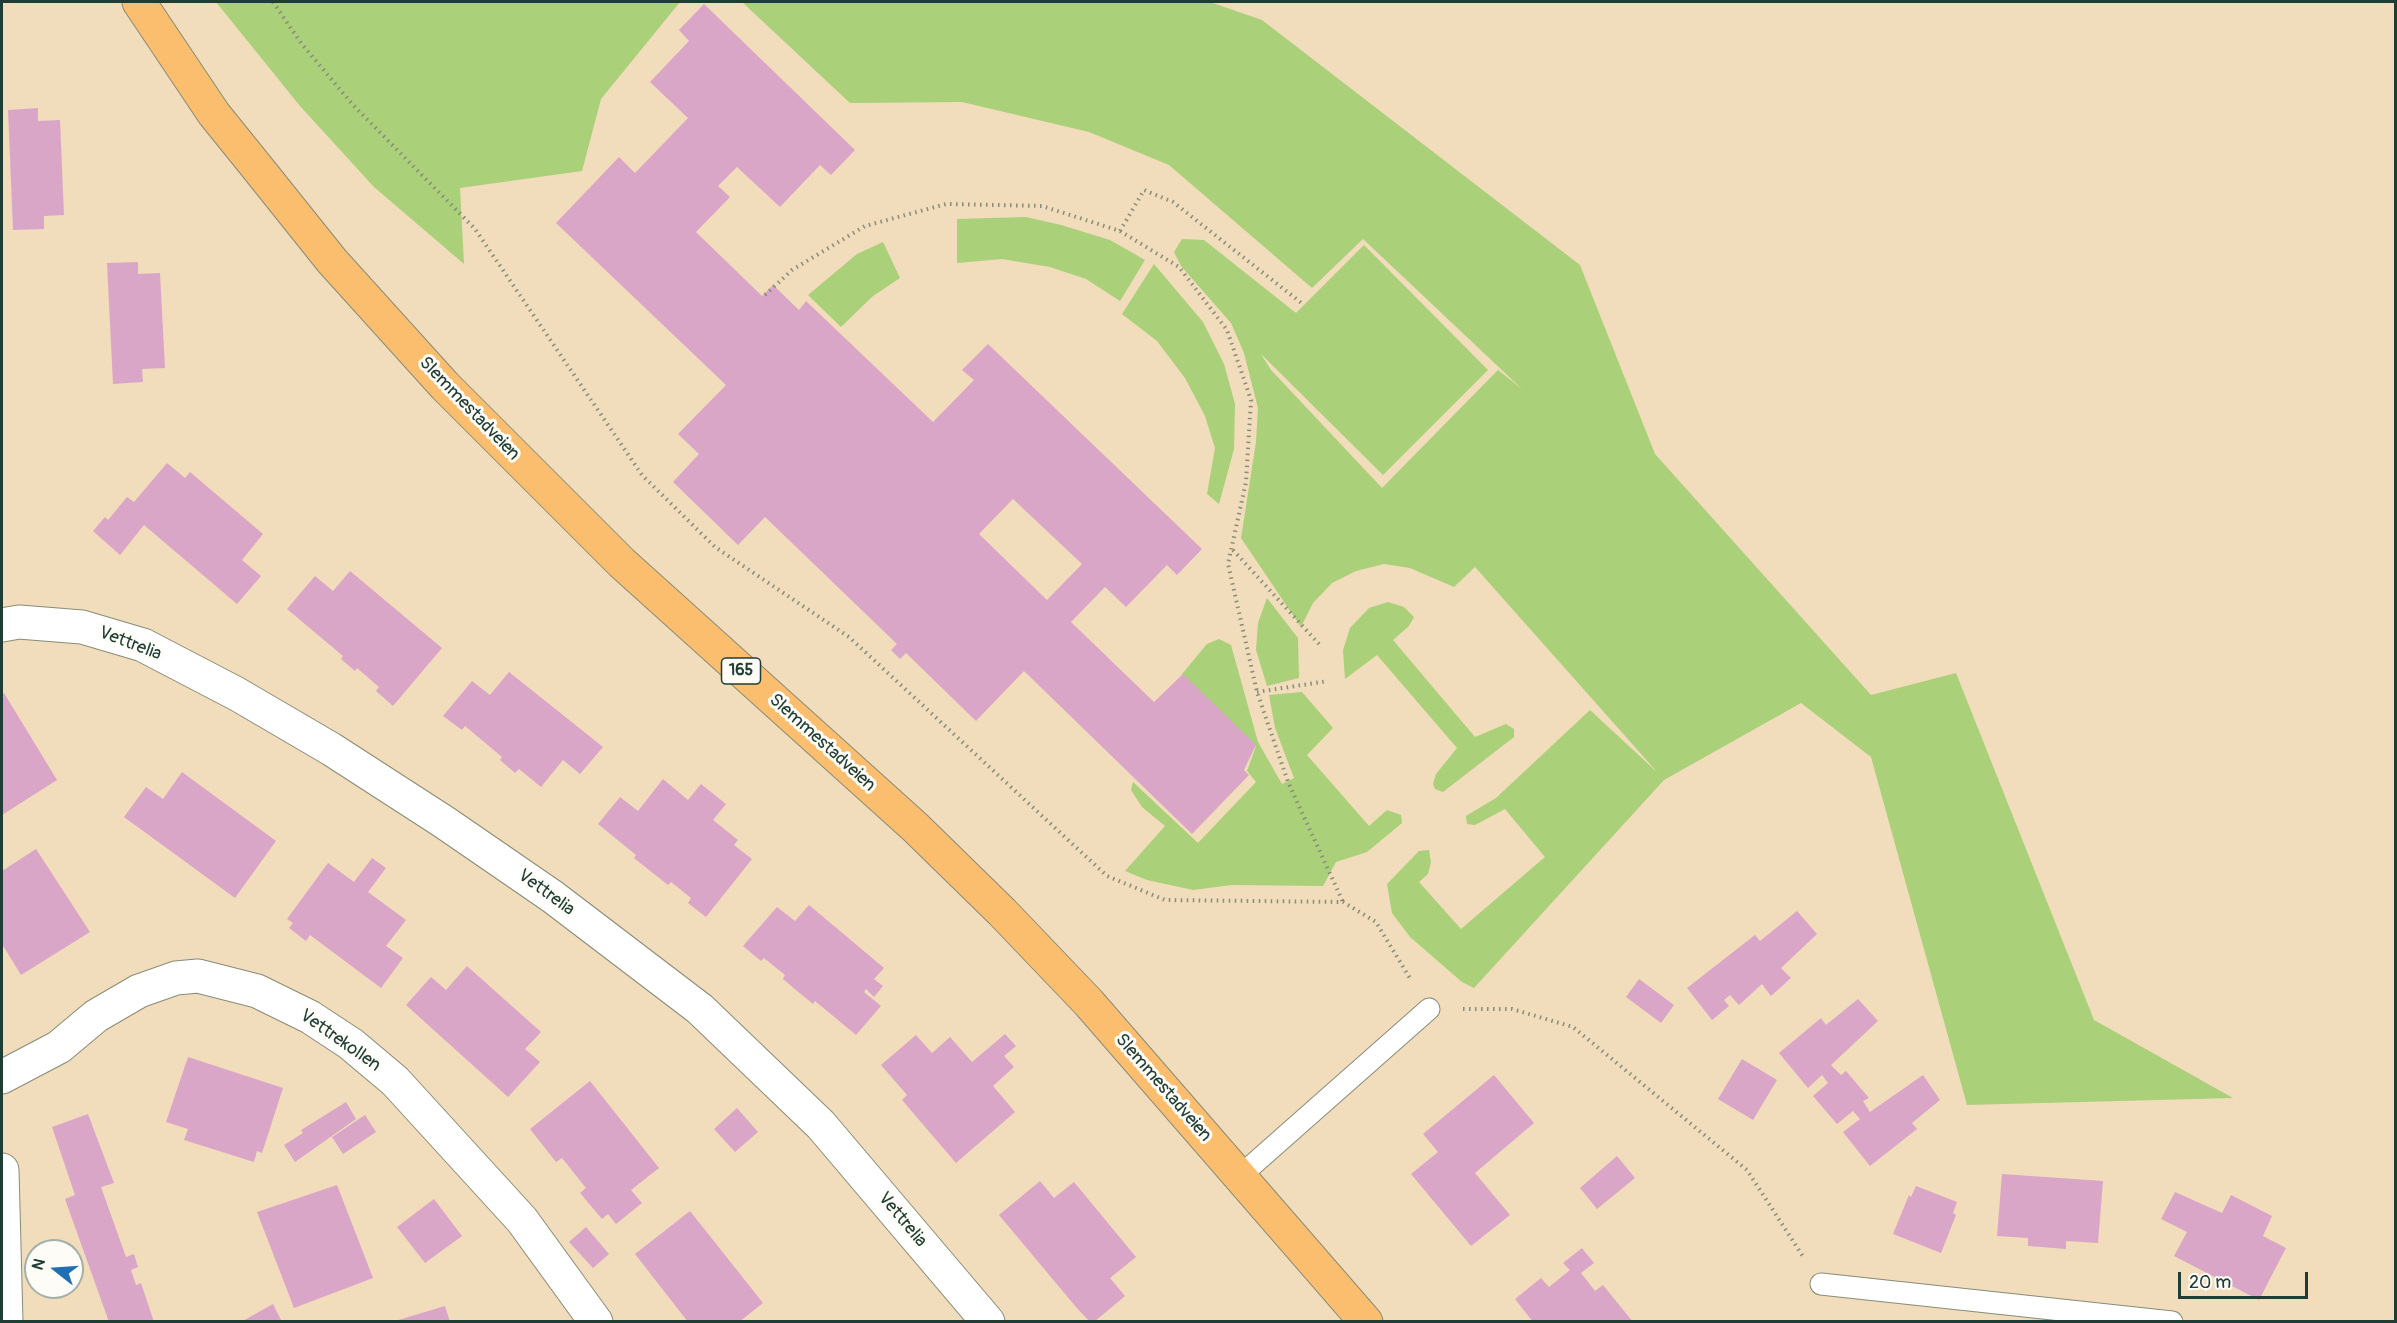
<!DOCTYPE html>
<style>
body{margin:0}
#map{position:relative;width:2397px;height:1323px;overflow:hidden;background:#f1dcbb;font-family:Pangolin,sans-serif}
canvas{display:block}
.frame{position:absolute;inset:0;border:3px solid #1f3d34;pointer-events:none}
.north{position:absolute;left:24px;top:1239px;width:60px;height:60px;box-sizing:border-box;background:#fdfcf7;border:2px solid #a4b0a9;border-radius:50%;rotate:287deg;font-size:16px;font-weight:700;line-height:24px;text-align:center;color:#1f3d34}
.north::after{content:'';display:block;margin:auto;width:21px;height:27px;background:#1f6fb2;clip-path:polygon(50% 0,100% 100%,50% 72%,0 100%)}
.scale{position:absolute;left:2178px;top:1272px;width:130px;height:27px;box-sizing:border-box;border:3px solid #1f3d34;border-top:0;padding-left:8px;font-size:18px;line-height:21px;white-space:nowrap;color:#1f3d34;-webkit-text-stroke:4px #fdfcf7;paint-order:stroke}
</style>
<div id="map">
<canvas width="2397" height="1323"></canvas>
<div class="frame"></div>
<div class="north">N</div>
<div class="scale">20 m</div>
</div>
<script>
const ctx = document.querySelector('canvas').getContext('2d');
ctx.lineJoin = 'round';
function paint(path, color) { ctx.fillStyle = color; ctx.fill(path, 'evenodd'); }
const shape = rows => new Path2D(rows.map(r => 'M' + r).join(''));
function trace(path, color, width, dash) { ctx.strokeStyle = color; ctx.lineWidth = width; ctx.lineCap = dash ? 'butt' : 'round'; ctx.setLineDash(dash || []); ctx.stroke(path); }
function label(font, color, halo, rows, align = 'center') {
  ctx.font = font + ' Pangolin,sans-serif'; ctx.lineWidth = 6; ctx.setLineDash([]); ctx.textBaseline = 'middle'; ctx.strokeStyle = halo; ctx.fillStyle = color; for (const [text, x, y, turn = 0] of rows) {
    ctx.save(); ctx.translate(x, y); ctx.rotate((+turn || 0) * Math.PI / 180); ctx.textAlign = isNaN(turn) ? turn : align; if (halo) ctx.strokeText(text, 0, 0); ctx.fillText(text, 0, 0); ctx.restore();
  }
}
paint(shape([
 [216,2,680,2,601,99,582,171,460,188,464,264,374,187,300,106],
 [742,2,1210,2,1262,20,1580,265,1655,454,1871,695,1956,673,2094,1020,2233,1098,1967,1105,1871,757,1801,703,1664,780,1474,988,1462,982,1410,937,1392,913,1387,884,1419,851,1429,850,1431,862,1428,874,1419,882,1461,929,1545,857,1505,809,1475,825,1467,824,1466,816,1496,798,1590,710,1658,773,1475,567,1454,587,1410,568,1384,564,1356,571,1332,583,1313,603,1301,627,1241,538,1256,442,1258,408,1244,353,1231,323,1181,266,1174,252,1182,239,1204,240,1296,313,1364,245,1488,370,1383,475,1261,354,1271,370,1382,488,1498,370,1522,389,1363,239,1312,288,1169,165,1089,132,962,102,850,103],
 [1026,217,1061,225,1110,240,1145,260,1120,301,1086,279,1050,267,1002,259,957,263,957,219],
 [883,242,900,278,873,296,841,327,808,295,857,254],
 [1154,264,1203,322,1224,364,1235,404,1234,449,1219,504,1207,494,1215,448,1205,416,1185,378,1157,341,1122,314],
 [1267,598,1298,638,1299,678,1267,686,1256,650,1258,623],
 [1388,602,1404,607,1414,617,1409,626,1393,640,1475,737,1506,724,1514,729,1514,737,1443,792,1435,789,1433,784,1436,774,1457,748,1377,655,1345,679,1343,650,1350,628,1369,608],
 [1219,639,1231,645,1258,742,1282,784,1294,778,1275,728,1269,695,1302,692,1333,728,1307,755,1369,826,1387,810,1401,815,1402,823,1367,852,1336,862,1323,886,1232,885,1193,890,1147,880,1125,871,1165,826,1142,807,1131,790,1133,782,1198,843,1256,782,1247,771,1256,746,1182,674,1207,644]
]), '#aad079');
paint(shape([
 [704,4,855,150,831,175,820,165,780,207,737,167,718,186,730,197,696,232,762,296,773,285,799,310,806,301,933,422,974,380,962,370,988,344,1202,549,1177,575,1167,565,1126,607,1105,587,1071,622,1154,702,1183,674,1256,745,1244,770,1249,775,1192,834,1024,671,976,721,906,653,900,659,891,650,897,644,765,517,738,545,673,482,699,454,678,434,726,385,556,223,619,157,635,173,688,118,650,82,689,41,679,30],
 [1013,499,1082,564,1047,600,979,534],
 [38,108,38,121,60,120,64,215,44,216,44,229,13,230,8,110],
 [138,262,138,274,160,273,165,368,142,369,143,382,113,384,107,263],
 [167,463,185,478,190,472,263,534,242,560,261,576,237,604,144,525,120,555,93,531,105,517,108,520,127,497,134,502],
 [350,571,442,648,393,706,376,691,379,687,357,668,355,671,341,659,343,656,287,609,315,576,333,591],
 [509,672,603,747,580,774,563,760,541,787,519,769,515,773,500,760,502,757,465,726,462,730,443,716,472,681,490,695],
 [4,693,57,780,2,815,2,694],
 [182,772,276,841,235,898,124,817,146,787,163,799],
 [663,779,688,800,701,784,726,804,713,820,738,840,734,845,752,859,706,917,688,903,691,898,671,882,668,885,634,858,636,855,598,824,620,797,638,811],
 [36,849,90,932,21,975,2,944,2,871],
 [372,858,386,868,368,892,406,920,386,946,403,958,381,988,310,935,306,941,289,928,293,923,287,919,328,863,354,882],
 [809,905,884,968,874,979,883,986,874,997,866,989,864,992,881,1006,856,1035,815,1001,813,1004,796,990,783,979,785,975,764,958,761,961,743,946,777,907,795,921],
 [1797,911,1817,934,1781,968,1791,978,1771,996,1762,984,1739,1005,1730,995,1724,1000,1729,1006,1712,1020,1687,988,1755,935,1760,941],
 [467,966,541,1032,525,1049,540,1062,508,1097,406,1005,431,977,446,990],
 [1639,979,1674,1005,1661,1023,1626,997],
 [1858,999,1878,1021,1831,1065,1841,1075,1846,1071,1869,1098,1863,1101,1870,1112,1923,1075,1940,1100,1912,1123,1917,1129,1870,1166,1843,1132,1860,1119,1853,1111,1837,1124,1813,1096,1828,1083,1822,1075,1808,1088,1779,1053,1821,1018,1826,1025],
 [1005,1034,1016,1046,1004,1056,1014,1067,993,1086,1015,1112,956,1163,902,1100,907,1095,881,1065,916,1035,932,1053,950,1037,972,1062],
 [188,1057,283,1088,262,1153,257,1151,254,1162,184,1140,188,1129,166,1122],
 [1742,1059,1777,1080,1753,1120,1718,1099],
 [1494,1075,1534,1123,1475,1173,1510,1215,1471,1246,1411,1174,1438,1152,1423,1134],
 [590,1081,659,1168,631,1190,642,1203,616,1224,608,1214,602,1219,580,1193,586,1188,562,1158,556,1162,530,1129],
 [346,1102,356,1119,295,1162,284,1145,303,1133,301,1130],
 [737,1108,758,1132,735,1152,714,1129],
 [88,1114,114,1183,101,1187,126,1257,134,1254,138,1267,131,1270,136,1285,141,1283,154,1322,109,1322,65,1199,75,1195,52,1127],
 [365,1115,376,1132,343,1154,332,1137],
 [1617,1156,1635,1178,1597,1209,1580,1188],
 [2002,1174,2103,1181,2098,1243,2066,1241,2066,1249,2028,1246,2028,1238,1997,1236],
 [1040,1181,1054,1198,1074,1182,1136,1257,1110,1278,1125,1296,1094,1322,1090,1322,1076,1307,999,1215],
 [337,1185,373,1278,294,1308,257,1212],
 [1916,1186,1957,1202,1953,1213,1956,1215,1941,1253,1893,1234,1909,1195,1911,1197],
 [2175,1192,2222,1213,2231,1195,2272,1216,2263,1236,2286,1248,2259,1300,2174,1256,2187,1232,2161,1219],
 [434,1199,462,1236,425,1263,397,1227],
 [690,1211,763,1303,739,1322,688,1322,635,1254],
 [586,1227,609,1254,593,1268,569,1242],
 [1582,1248,1594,1263,1581,1273,1595,1291,1603,1285,1633,1322,1533,1322,1515,1299,1541,1278,1549,1287,1570,1270,1563,1263],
 [273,1304,282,1322,241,1322],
 [445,1306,450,1322,396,1322,395,1321]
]), '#daa6c8');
const service = shape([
 [1240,1176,1429,1009],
 [1821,1284,2172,1322]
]);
const minor = shape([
 [2,625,19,622,82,627,143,645,237,694,331,749,444,822,553,897,700,1009,821,1125,988,1322],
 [2,1077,59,1047,96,1016,139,991,176,978,198,976,257,991,310,1017,351,1044,395,1081,522,1220,596,1322],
 [2,1170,6,1322]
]);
const primary = shape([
 [139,2,214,114,256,166,332,261,445,386,622,563,915,827,1002,912,1089,1003,1366,1322]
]);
trace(service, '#888c78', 23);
trace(minor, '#888c78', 35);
trace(primary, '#888c78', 35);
trace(shape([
 [273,2,301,43,353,105,475,229,642,475,715,547,849,637,1107,876,1165,900,1343,902,1376,922,1411,980],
 [1120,231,1144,190,1173,202,1304,305],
 [765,295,792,270,865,226,946,204,1042,206,1120,231,1179,267,1227,330,1251,400,1246,482,1228,564,1257,692,1288,782,1343,902],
 [1233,550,1319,644],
 [1257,692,1328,681],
 [1463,1009,1512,1009,1573,1027,1747,1170,1804,1258]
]), '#888c78', 4, [1.5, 4.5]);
trace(service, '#fff', 21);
trace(minor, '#fff', 33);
trace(primary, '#fabe6e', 33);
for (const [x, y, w] of [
 [741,671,39]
]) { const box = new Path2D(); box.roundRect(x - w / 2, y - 13, w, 26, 4.5); ctx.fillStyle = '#fdfcf7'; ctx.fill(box); trace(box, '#1f3d34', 1.5); }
label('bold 16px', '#1f3d34', null, [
 ["165",741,671]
]);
label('18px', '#1f3d34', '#fdfcf7', [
 ["Slemmestadveien",469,409,46],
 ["Vettrelia",130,644,21],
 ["Slemmestadveien",822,743,42],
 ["Vettrelia",546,893,36],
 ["Vettrekollen",340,1041,35],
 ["Slemmestadveien",1163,1088,49],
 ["Vettrelia",902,1220,50]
]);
</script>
